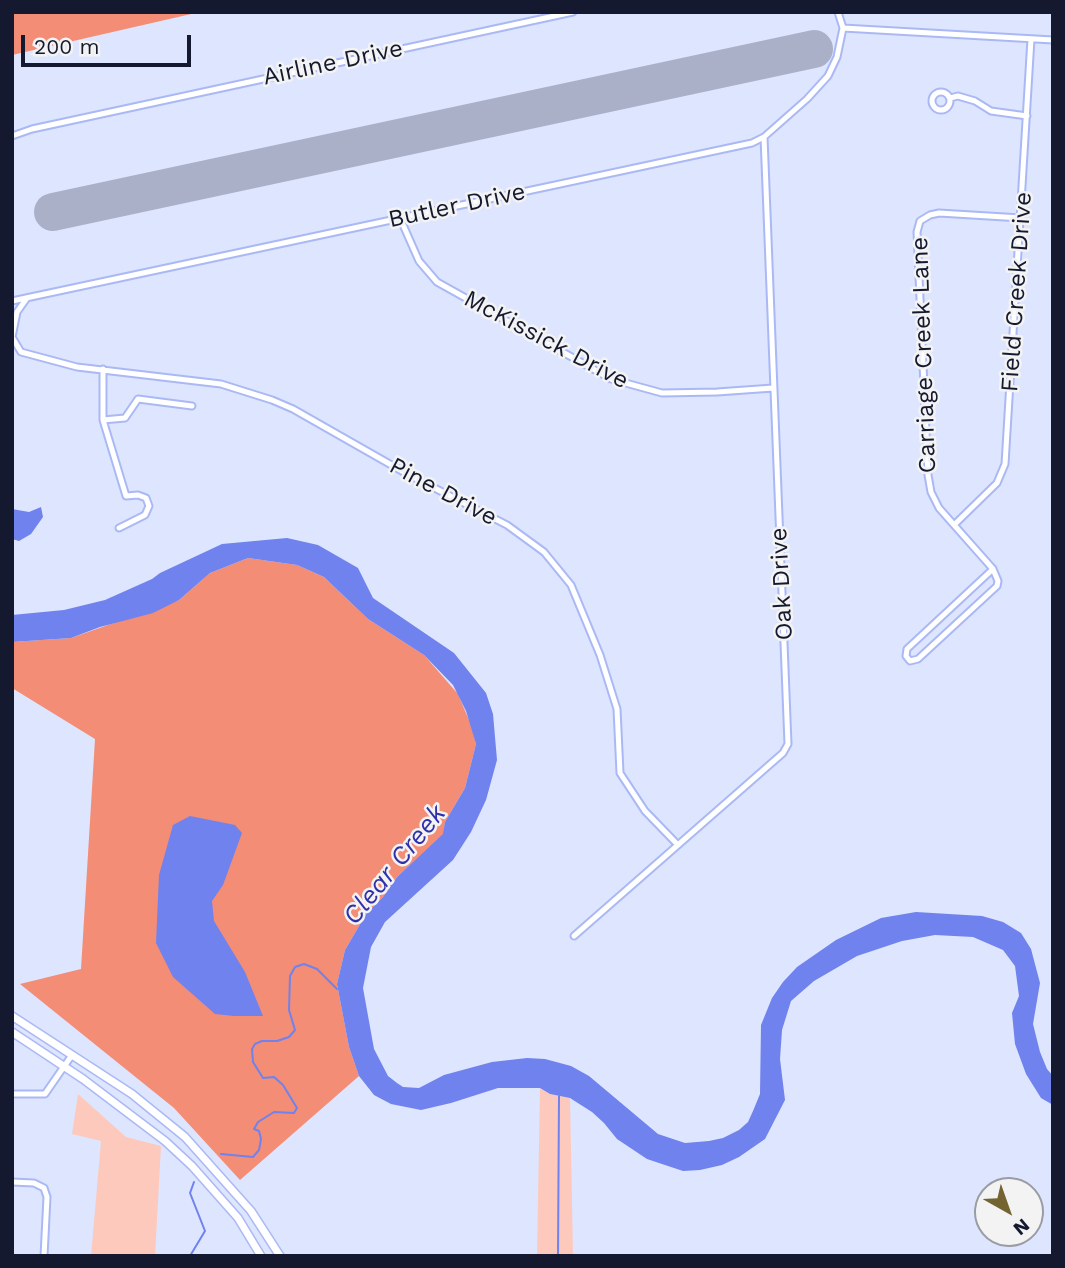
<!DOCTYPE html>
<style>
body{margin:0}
#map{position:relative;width:1065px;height:1268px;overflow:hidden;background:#dee5fe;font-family:"Work Sans",sans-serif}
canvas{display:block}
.frame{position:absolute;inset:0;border:14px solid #14192f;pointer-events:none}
.north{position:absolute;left:974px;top:1177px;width:70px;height:70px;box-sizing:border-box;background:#f3f3f3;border:2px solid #9a9ca5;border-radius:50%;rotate:140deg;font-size:19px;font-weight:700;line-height:28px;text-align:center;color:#14192f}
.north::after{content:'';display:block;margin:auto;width:24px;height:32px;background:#736432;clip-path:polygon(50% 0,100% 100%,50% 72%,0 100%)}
.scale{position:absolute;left:21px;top:35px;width:170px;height:32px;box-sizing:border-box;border:4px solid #14192f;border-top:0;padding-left:9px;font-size:21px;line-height:24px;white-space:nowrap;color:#14192f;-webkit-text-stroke:5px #f3f3f3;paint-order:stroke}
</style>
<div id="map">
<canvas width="1065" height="1268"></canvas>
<div class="frame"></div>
<div class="north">N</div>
<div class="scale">200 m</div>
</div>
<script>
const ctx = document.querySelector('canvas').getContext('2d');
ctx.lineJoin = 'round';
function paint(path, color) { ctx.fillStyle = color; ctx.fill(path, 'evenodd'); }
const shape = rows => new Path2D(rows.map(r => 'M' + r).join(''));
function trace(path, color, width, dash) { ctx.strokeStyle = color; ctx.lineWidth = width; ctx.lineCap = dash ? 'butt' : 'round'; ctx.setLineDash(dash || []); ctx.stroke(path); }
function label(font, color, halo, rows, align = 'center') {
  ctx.font = font + ' "Work Sans",sans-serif'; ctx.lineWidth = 5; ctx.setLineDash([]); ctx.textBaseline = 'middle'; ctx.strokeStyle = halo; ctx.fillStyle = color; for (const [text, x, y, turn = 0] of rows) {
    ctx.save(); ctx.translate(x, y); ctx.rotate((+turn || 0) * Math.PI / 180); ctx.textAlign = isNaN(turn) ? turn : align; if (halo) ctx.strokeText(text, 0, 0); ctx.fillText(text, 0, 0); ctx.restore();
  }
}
paint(shape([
 [540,1088,550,1094,570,1098,573,1256,537,1256],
 [78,1094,126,1137,161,1146,155,1256,91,1256,101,1141,72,1134]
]), '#fdc9bc');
paint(shape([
 [12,12,200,12,12,55],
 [248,558,297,565,324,577,368,619,424,655,458,694,471,725,476,744,465,788,445,822,444,834,397,877,383,897,366,914,345,950,337,984,349,1047,359,1076,240,1180,174,1108,20,984,81,969,95,739,12,688,12,642,71,638,179,600,210,573]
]), '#f38d76');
paint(shape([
 [41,507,43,517,31,534,19,541,12,539,12,509,29,512],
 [287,538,318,545,358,568,373,598,454,653,486,693,493,714,497,760,486,800,471,832,453,860,385,922,371,947,363,988,374,1049,388,1076,397,1083,403,1087,419,1088,444,1075,492,1062,527,1058,545,1059,571,1066,589,1076,658,1134,685,1143,709,1141,723,1138,739,1130,748,1122,753,1111,760,1094,761,1025,772,998,783,982,797,967,836,940,881,918,916,912,982,916,1003,922,1021,933,1031,949,1040,983,1033,1024,1040,1052,1047,1069,1053,1076,1053,1105,1041,1098,1026,1074,1015,1044,1012,1013,1019,996,1015,966,1003,950,973,937,935,935,902,941,857,956,814,981,791,1001,782,1030,780,1059,785,1100,765,1139,739,1157,722,1165,700,1170,683,1171,647,1159,617,1139,604,1123,592,1112,570,1098,550,1094,540,1088,498,1088,451,1103,421,1110,391,1104,374,1095,359,1076,349,1047,337,984,345,950,366,914,383,897,397,877,443,834,445,822,465,788,476,744,466,711,453,685,424,655,368,619,324,577,297,565,248,558,210,573,179,600,153,613,100,627,71,638,12,642,12,615,64,610,105,600,152,579,160,573,222,544],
 [190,816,235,825,242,833,223,885,212,901,214,921,245,972,263,1016,234,1016,215,1014,173,977,156,943,159,875,173,825]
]), '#6f82ed');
trace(shape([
 [221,1154,253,1157,259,1150,261,1139,259,1131,254,1129,258,1122,274,1112,294,1113,297,1108,283,1085,274,1077,263,1078,253,1062,252,1049,255,1044,262,1041,277,1041,289,1037,295,1030,289,1010,290,976,295,967,304,964,317,969,337,989],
 [190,1256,205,1231,190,1193,194,1182],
 [558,1256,559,1096]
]), '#6f82ed', 2);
trace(shape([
 [53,212,814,49]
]), '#aab0c8', 38);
const street = shape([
 [838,12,843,28],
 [843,28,1053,40],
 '932 101a9 9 0 1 1 18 0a9 9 0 1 1-18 0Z',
 [950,98,958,96,975,101,991,111,1027,116],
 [12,136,32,129,573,12],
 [400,218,419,261,437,282,611,379,662,393,717,392,773,388],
 [27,298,17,312,12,337,21,352,77,367,221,384,272,400,293,409,409,475,507,525,544,552,571,585,600,655,617,709,620,773,645,811,678,845],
 [12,301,752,143,764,137,807,99,828,76,837,57,843,28],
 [103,369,103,420,126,496,138,495,146,498,149,506,145,515,119,528],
 [103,420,125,418,138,399,192,406],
 [954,525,997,483,1005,464,1031,39],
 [993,569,907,649,906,656,910,661,918,659,997,586,998,581,993,569,939,508,931,492,928,475,917,232,920,221,930,215,939,213,1021,218],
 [574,936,783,753,788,744,764,137],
 [12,1094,45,1094,72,1055],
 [12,1182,34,1183,44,1188,47,1197,44,1256]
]);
const secondary = shape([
 [12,1016,132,1094,185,1137,251,1211,280,1256],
 [12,1032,83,1079,165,1141,192,1166,238,1218,261,1256]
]);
trace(street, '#aab9f5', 9);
trace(secondary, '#aab9f5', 10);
trace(street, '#fff', 5);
trace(secondary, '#fff', 7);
label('24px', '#14192f', '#f3f3f3', [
 ["Airline Drive",333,63,-12],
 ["Butler Drive",457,206,-12],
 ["Field Creek Drive",1017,292,-86],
 ["McKissick Drive",546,340,28],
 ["Carriage Creek Lane",924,355,-92],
 ["Pine Drive",443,492,28],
 ["Oak Drive",782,584,-93]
]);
label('italic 26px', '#3030ac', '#f3f3f3', [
 ["Clear Creek",395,865,-51]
]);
</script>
